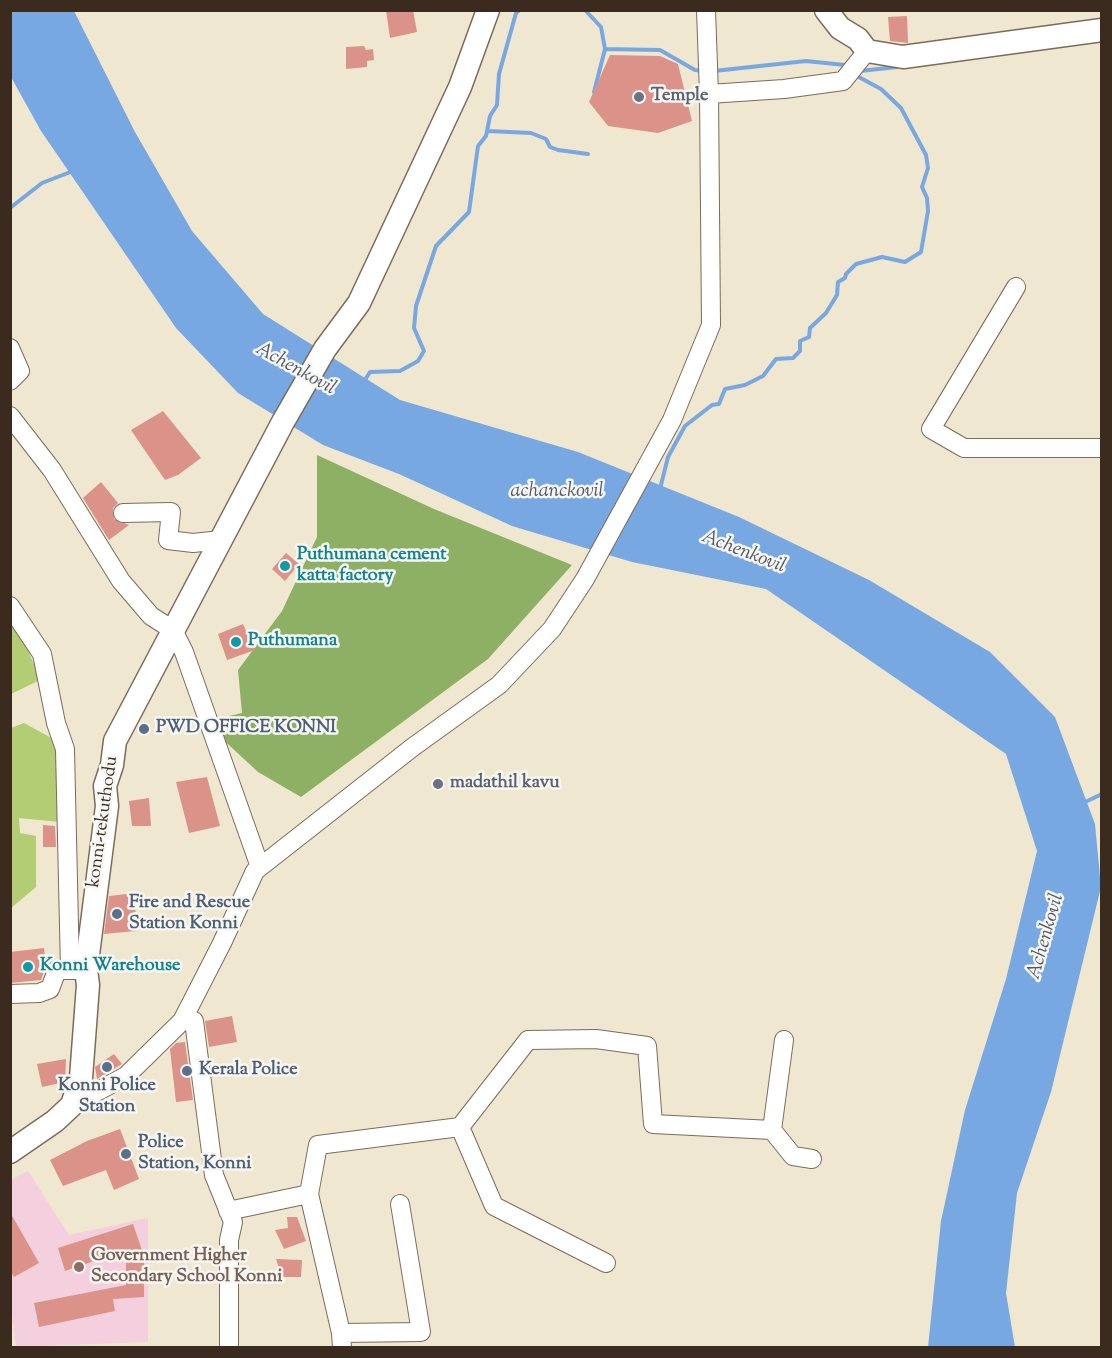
<!DOCTYPE html>
<style>
body{margin:0}
#map{position:relative;width:1112px;height:1358px;overflow:hidden;background:#f0e7d0;font-family:"Sorts Mill Goudy",serif}
canvas{display:block}
.frame{position:absolute;inset:0;border:12px solid #3b2a1e;pointer-events:none}
</style>
<div id="map">
<canvas width="1112" height="1358"></canvas>
<div class="frame"></div>
</div>
<script>
const ctx = document.querySelector('canvas').getContext('2d');
ctx.lineJoin = 'round';
function paint(path, color) { ctx.fillStyle = color; ctx.fill(path, 'evenodd'); }
const shape = rows => new Path2D(rows.map(r => 'M' + r).join(''));
function trace(path, color, width, dash) { ctx.strokeStyle = color; ctx.lineWidth = width; ctx.lineCap = dash ? 'butt' : 'round'; ctx.setLineDash(dash || []); ctx.stroke(path); }
function label(font, color, halo, rows, align = 'center') {
  ctx.font = font + ' "Sorts Mill Goudy",serif'; ctx.lineWidth = 5; ctx.setLineDash([]); ctx.textBaseline = 'middle'; ctx.strokeStyle = halo; ctx.fillStyle = color; for (const [text, x, y, turn = 0] of rows) {
    ctx.save(); ctx.translate(x, y); ctx.rotate((+turn || 0) * Math.PI / 180); ctx.textAlign = isNaN(turn) ? turn : align; if (halo) ctx.strokeText(text, 0, 0); ctx.fillText(text, 0, 0); ctx.restore();
  }
}
paint(shape([
 [28,1171,69,1235,148,1218,148,1342,16,1347,10,1299,10,1180]
]), '#f4cfdd');
paint(shape([
 [10,619,21,632,40,680,11,694],
 [24,723,57,741,59,822,19,818,20,833,36,836,36,887,11,908,11,728]
]), '#b2cd73');
paint(shape([
 [317,455,434,509,572,565,488,659,301,797,258,772,204,722,242,713,238,670,282,611,317,537]
]), '#8db065');
paint(shape([
 [10,11,74,11,135,132,192,231,263,314,400,400,578,452,739,517,869,580,990,652,1055,717,1095,824,1101,887,1051,1092,1017,1193,1006,1293,1015,1347,928,1347,941,1221,965,1110,1006,979,1037,851,1006,754,766,589,632,562,512,526,399,474,323,445,238,393,176,328,41,131,11,77]
]), '#77a8e2');
trace(shape([
 [585,10,601,27,605,49,594,92],
 [605,49,660,50,695,70,704,71],
 [714,71,806,61,845,65,848,68],
 [860,71,897,67],
 [488,131,531,133,546,139,550,147,558,150,588,154],
 [10,208,42,183,73,171],
 [363,383,370,372,400,371,418,361,424,351,414,328,416,306,436,246,469,212,478,146,486,136,490,116,497,105,499,74,516,13,520,10],
 [660,489,668,457,685,426,712,405,719,404,725,389,745,385,763,376,776,359,793,358,800,351,800,341,809,337,810,328,826,313,837,295,838,282,845,278,846,274,856,264,882,257,905,262,921,252,928,211,927,198,922,187,928,168,926,155,901,108,881,89,855,75],
 [1083,803,1102,794]
]), '#77a8e2', 4);
paint(shape([
 [386,10,413,10,417,32,390,38],
 [907,16,908,43,890,41,888,17],
 [364,46,366,50,373,49,374,60,367,61,367,67,346,69,346,47],
 [610,55,660,56,678,64,692,121,658,133,608,126,589,102],
 [163,411,201,458,178,475,165,480,131,430],
 [101,482,118,503,113,508,114,519,129,525,109,540,83,498],
 [286,553,299,564,285,581,272,569],
 [243,624,255,650,227,660,218,634],
 [207,777,220,826,189,833,176,782],
 [149,798,151,826,132,826,129,801],
 [43,825,55,826,56,847,43,847],
 [135,893,136,931,104,934,109,896],
 [44,948,46,966,41,980,10,983,10,952],
 [232,1016,237,1042,209,1047,205,1021],
 [185,1042,193,1100,176,1102,170,1049,176,1043],
 [114,1054,122,1064,97,1079,95,1067],
 [66,1059,65,1082,42,1087,37,1064],
 [120,1129,139,1179,114,1190,106,1170,63,1186,50,1160,87,1141],
 [10,1212,39,1263,14,1277,10,1270],
 [287,1217,297,1217,306,1241,284,1249,275,1230,288,1228],
 [133,1224,144,1256,144,1297,113,1299,115,1311,39,1327,34,1303,126,1285,126,1250,65,1271,58,1248],
 [276,1259,302,1260,301,1277,282,1277]
]), '#db9389');
const minor = shape([
 [706,10,709,94,784,89,843,81,867,51],
 [1016,287,931,429,964,448,1102,448],
 [10,348,20,371,10,381],
 [10,416,52,470,121,581,151,616,173,630,184,652,260,867],
 [123,513,171,512,168,540,193,543,221,540],
 [10,606,42,654,56,723,65,749,70,970],
 [10,994,39,993,50,989,57,970,82,970],
 [194,1021,214,1175,233,1222,229,1240,229,1348],
 [72,1105,126,1076,182,1021,222,943,255,871,413,747,499,685,552,629,585,579,672,420,711,325,709,94],
 [460,1127,528,1040,596,1039,647,1046,653,1124,772,1130,793,1156,812,1159],
 [772,1130,784,1040],
 [309,1194,318,1145,460,1127,494,1206,606,1263],
 [228,1211,309,1194,341,1333,342,1348],
 [341,1333,421,1332,400,1204]
]);
const major = shape([
 [826,10,840,28,858,39,867,51,903,57,1102,30],
 [10,1152,55,1121,72,1105,81,1078,88,985,86,970,107,806,105,786,112,765,115,741,283,422,325,349,359,303,460,87,488,10]
]);
trace(minor, '#7a6c5c', 20);
trace(major, '#7a6c5c', 25);
trace(minor, '#fff', 18);
trace(major, '#fff', 22);
for (const [x, y, r, color] of [
 [639,97,6,"#6b7280"],
 [285,566,6,"#0f9aa8"],
 [236,642,6,"#0f9aa8"],
 [144,729,6,"#5c6f8a"],
 [438,784,6,"#6b7280"],
 [117,914,6,"#5c6f8a"],
 [28,967,6,"#0f9aa8"],
 [107,1067,6,"#5c6f8a"],
 [187,1071,6,"#5c6f8a"],
 [126,1154,6,"#5c6f8a"],
 [79,1267,6,"#8d6e63"]
]) { const dot = new Path2D(); dot.arc(x, y, r, 0, 2 * Math.PI); ctx.fillStyle = color; ctx.fill(dot); trace(dot, '#f6f6f2', 2); }
label('bold 18px', '#5b616d', '#f6f6f2', [
 ["Temple",651,97],
 ["madathil kavu",450,784]
], 'left');
label('bold 18px', '#0d838f', '#f6f6f2', [
 ["Puthumana cement",297,556],
 ["katta factory",297,577],
 ["Puthumana",248,642],
 ["Konni Warehouse",40,967]
], 'left');
label('bold 18px', '#4e5e75', '#f6f6f2', [
 ["PWD OFFICE KONNI",156,729],
 ["Fire and Rescue",129,904],
 ["Station Konni",129,925],
 ["Kerala Police",199,1071],
 ["Konni Police",107,1087,"center"],
 ["Station",107,1108,"center"],
 ["Police",138,1144],
 ["Station, Konni",138,1165]
], 'left');
label('18px', '#3b2a1e', '#f6f6f2', [
 ["konni-tekuthodu",104,822,-82]
]);
label('bold 18px', '#785e54', '#f6f6f2', [
 ["Government Higher",91,1257],
 ["Secondary School Konni",91,1278]
], 'left');
label('italic 20px', '#505663', '#f6f6f2', [
 ["Achenkovil",295,370,29],
 ["achanckovil",557,493],
 ["Achenkovil",743,553,21],
 ["Achenkovil",1047,937,-74]
]);
</script>
